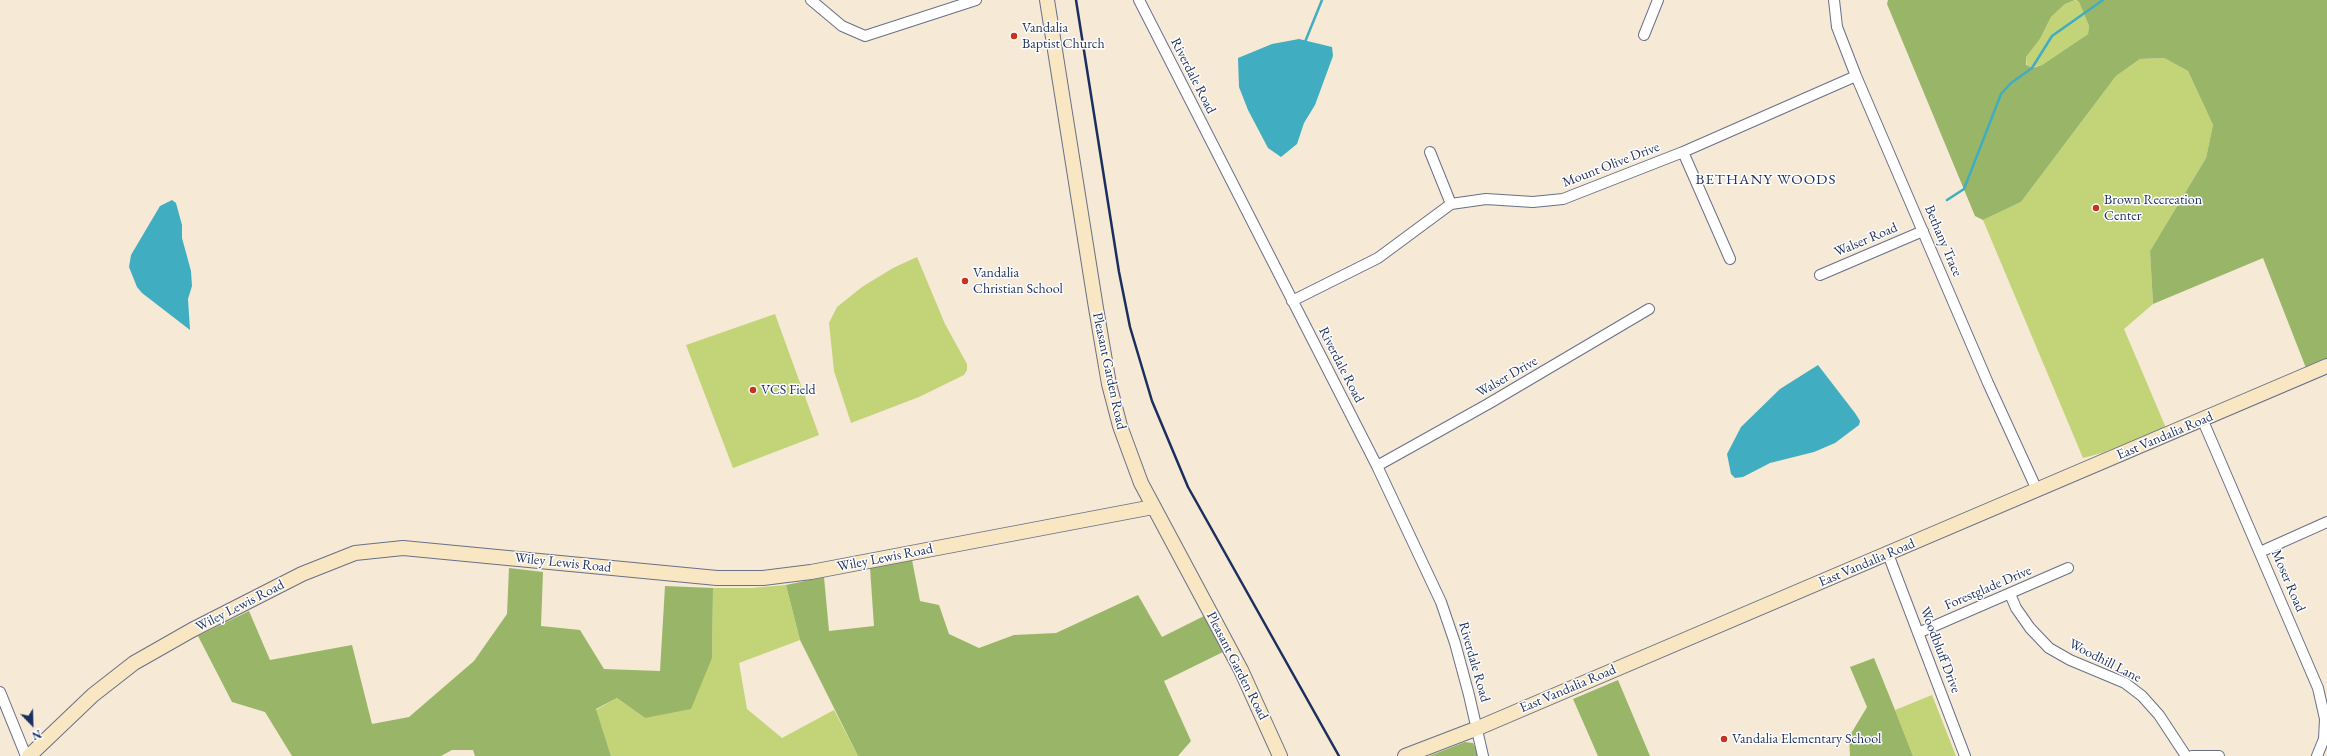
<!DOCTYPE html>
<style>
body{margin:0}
#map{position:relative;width:2327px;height:756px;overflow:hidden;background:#f6e9d5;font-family:"EB Garamond",serif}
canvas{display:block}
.north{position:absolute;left:12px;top:704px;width:40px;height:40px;-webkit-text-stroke:3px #fff;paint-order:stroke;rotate:157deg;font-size:11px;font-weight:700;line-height:16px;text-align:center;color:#1b2f5e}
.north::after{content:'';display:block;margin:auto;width:14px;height:18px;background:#1b2f5e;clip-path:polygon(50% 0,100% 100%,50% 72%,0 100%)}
</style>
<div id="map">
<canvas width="2327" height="756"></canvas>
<div class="north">N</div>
</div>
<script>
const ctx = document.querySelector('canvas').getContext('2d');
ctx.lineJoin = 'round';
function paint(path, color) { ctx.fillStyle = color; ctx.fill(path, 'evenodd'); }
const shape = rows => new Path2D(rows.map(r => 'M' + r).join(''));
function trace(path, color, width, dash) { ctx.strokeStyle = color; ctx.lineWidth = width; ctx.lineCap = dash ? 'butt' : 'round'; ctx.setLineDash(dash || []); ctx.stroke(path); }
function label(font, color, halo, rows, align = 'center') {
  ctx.font = font + ' "EB Garamond",serif'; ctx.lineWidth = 3; ctx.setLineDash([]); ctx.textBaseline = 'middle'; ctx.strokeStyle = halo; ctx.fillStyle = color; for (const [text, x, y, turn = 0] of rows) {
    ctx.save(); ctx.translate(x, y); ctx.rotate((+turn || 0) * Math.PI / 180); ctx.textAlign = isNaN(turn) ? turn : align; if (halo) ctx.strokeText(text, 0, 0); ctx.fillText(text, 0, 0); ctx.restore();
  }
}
paint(shape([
 [2075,0,2079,2,2089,26,2088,34,2042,65,2027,68,2026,57,2040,39,2051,17,2065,4],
 [2164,58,2188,71,2213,125,2206,158,2150,251,2153,304,2124,329,2166,428,2102,453,2083,458,1983,220,2021,202,2116,76,2140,59],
 [917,257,945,324,967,364,967,370,964,375,919,397,851,423,834,371,829,323,837,307,862,287,893,268],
 [775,314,819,435,733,468,686,345],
 [786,585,800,640,739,663,747,709,782,738,834,710,858,756,611,756,596,710,617,698,645,718,712,658,713,588,751,588],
 [1932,695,1956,756,1913,756,1895,710]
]), '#c2d477');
paint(shape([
 [1888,0,2075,0,2065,4,2051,17,2040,39,2026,57,2026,65,2032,68,2042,65,2088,34,2089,26,2079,2,2076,0,2327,0,2327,359,2306,368,2263,258,2153,304,2150,251,2206,158,2213,125,2188,71,2164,58,2140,59,2116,76,2021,202,1983,220,1975,216,1887,4],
 [912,560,920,601,939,605,949,634,979,648,1014,635,1056,633,1138,595,1162,637,1204,616,1223,652,1164,681,1191,741,1178,756,858,756,800,640,786,585,824,577,829,631,874,626,870,568],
 [509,568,543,572,541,626,580,630,604,669,660,671,665,586,713,588,712,658,691,709,645,718,617,698,596,709,611,756,475,756,473,750,452,750,441,756,292,756,265,712,232,702,198,636,249,611,270,660,352,645,372,724,409,717,474,661,507,614],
 [1874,658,1895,710,1913,756,1850,756,1849,737,1867,707,1850,667],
 [1618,680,1650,756,1598,756,1573,699],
 [1465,742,1473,743,1479,756,1429,756]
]), '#99b668');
paint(shape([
 [1299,39,1332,47,1333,56,1315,105,1304,123,1297,144,1281,157,1268,148,1248,110,1239,87,1238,58,1272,44],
 [172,200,176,203,182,225,182,238,191,271,192,286,188,299,190,330,142,293,137,287,129,267,131,255,160,206],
 [1818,365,1855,413,1860,421,1859,425,1835,443,1814,452,1770,463,1743,477,1735,478,1731,474,1727,454,1741,427,1780,389]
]), '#41adc0');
trace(shape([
 [1305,42,1322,0],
 [1947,200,1964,189,2001,94,2011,83,2032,68,2052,36,2103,0]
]), '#41adc0', 2.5);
const street = shape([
 [811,0,842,26,865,36,976,0],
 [1139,0,1377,466,1441,602,1455,643,1469,695,1483,756],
 [1834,0,1837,27,1856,76,1988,383,2037,490],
 [1644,35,1658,0],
 [1430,152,1451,204],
 [1683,152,1730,259],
 [1820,275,1923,231],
 [1292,301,1378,258,1451,204,1486,199,1533,202,1563,199,1683,152,1856,76],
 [2203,421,2318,688,2325,719,2324,739,2317,756],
 [1377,466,1488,404,1649,309],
 [2260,552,2327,522],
 [1888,554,1965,756],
 [2010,594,2016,608,2030,628,2049,648,2070,660,2125,683,2142,696,2159,715,2186,756],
 [1918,633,2068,568],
 [0,692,26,756],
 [2192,756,2219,756]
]);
const secondary = shape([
 [1047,0,1096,308,1109,384,1120,426,1141,483,1241,670,1280,756],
 [29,756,93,695,134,663,192,630,302,574,355,553,403,548,717,578,763,578,811,572,1153,507],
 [1405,756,1478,728,2327,366]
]);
trace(street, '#687088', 12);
trace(secondary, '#687088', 16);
trace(street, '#fff', 10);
trace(secondary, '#f9e7c3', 14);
trace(shape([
 [1076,0,1119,272,1130,327,1152,401,1188,487,1339,756]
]), '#1b2f5e', 2.5);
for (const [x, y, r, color] of [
 [1014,36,4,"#c8321e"],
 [2096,208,4,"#c8321e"],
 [965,281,4,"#c8321e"],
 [753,390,4,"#c8321e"],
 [1724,739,4,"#c8321e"]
]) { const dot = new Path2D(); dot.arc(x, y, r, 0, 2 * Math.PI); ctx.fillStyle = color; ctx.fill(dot); trace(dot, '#fff', 1.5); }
label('14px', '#1b2f5e', '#fff', [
 ["Vandalia",1022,28],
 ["Baptist Church",1022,44],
 ["Brown Recreation",2104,200],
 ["Center",2104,216],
 ["Vandalia",973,273],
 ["Christian School",973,289],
 ["VCS Field",761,390],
 ["Vandalia Elementary School",1732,739]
], 'left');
label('14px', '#1b2f5e', '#fff', [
 ["Riverdale Road",1193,76,63],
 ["Mount Olive Drive",1611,165,-21],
 ["Walser Road",1866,240,-23],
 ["Bethany Trace",1943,241,67],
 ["Riverdale Road",1341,365,63],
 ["Pleasant Garden Road",1109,371,78],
 ["Walser Drive",1507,377,-30],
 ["East Vandalia Road",2165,436,-23],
 ["Wiley Lewis Road",885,558,-11],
 ["Wiley Lewis Road",563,563,6],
 ["East Vandalia Road",1867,563,-23],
 ["Moser Road",2288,581,67],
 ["Forestglade Drive",1988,588,-23],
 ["Wiley Lewis Road",240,606,-27],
 ["Woodbluff Drive",1940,650,69],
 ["Woodhill Lane",2105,661,27],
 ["Riverdale Road",1474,662,74],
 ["Pleasant Garden Road",1237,666,63],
 ["East Vandalia Road",1568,689,-23]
]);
ctx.letterSpacing = '1px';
label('15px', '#1b2f5e', '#fff', [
 ["BETHANY WOODS",1766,180]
]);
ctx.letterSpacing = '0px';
</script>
